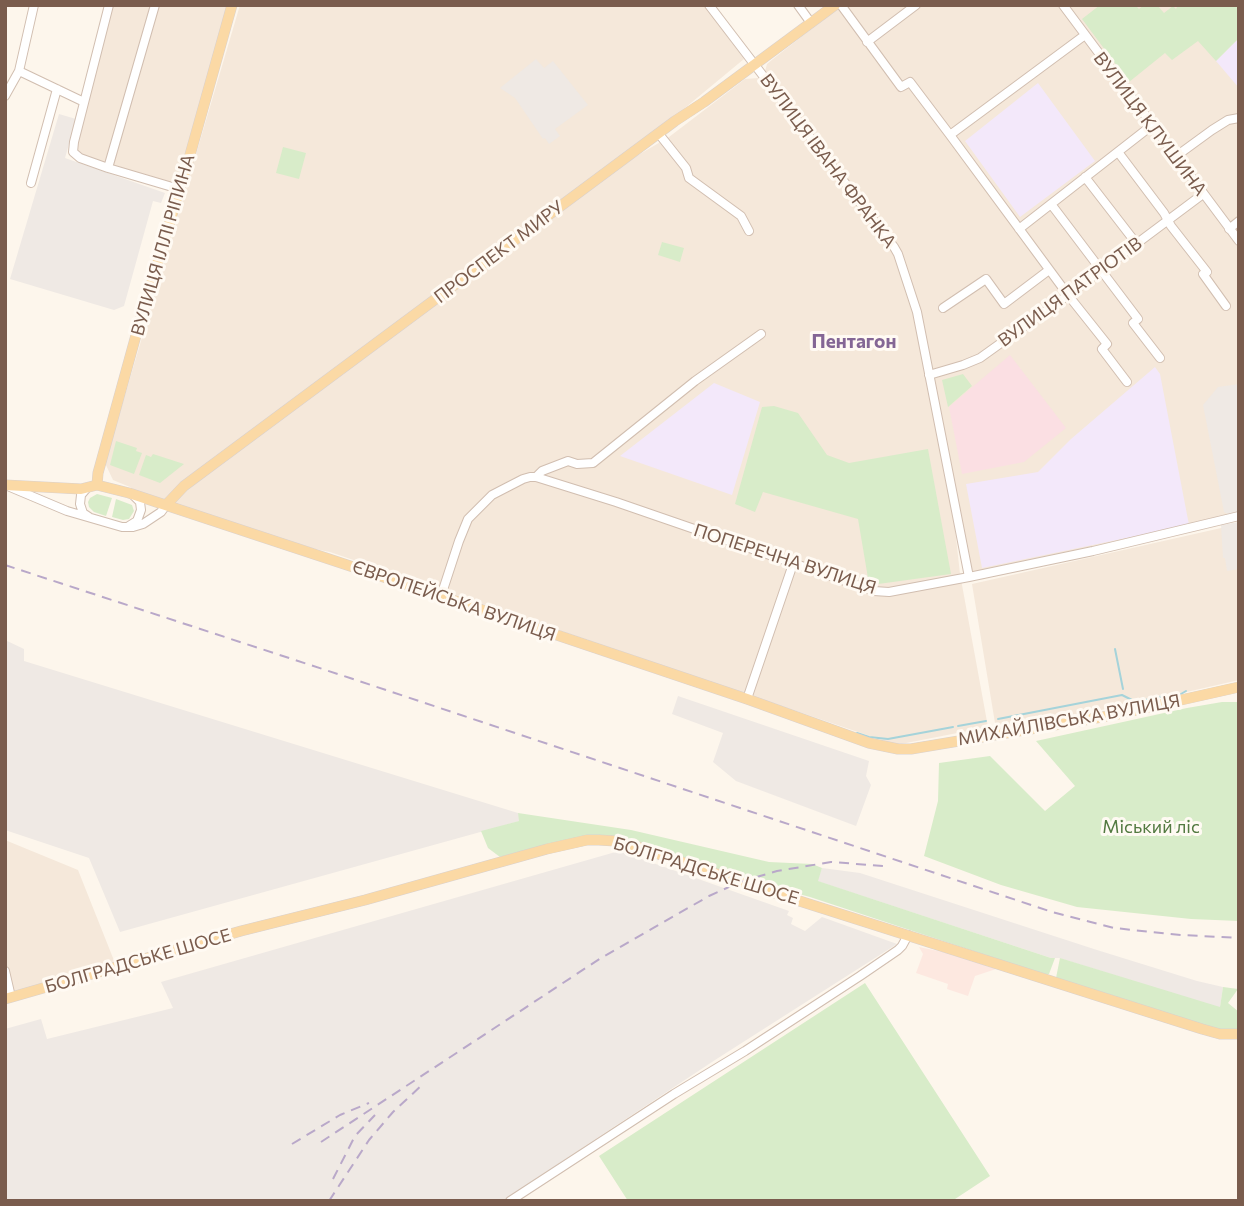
<!DOCTYPE html>
<meta charset="utf-8">
<style>
body{margin:0}
#map{position:relative;width:1244px;height:1206px;overflow:hidden;background:#fdf6ec;font-family:Commissioner,sans-serif}
canvas{display:block}
.frame{position:absolute;inset:0;border:7px solid #7a5c4d;pointer-events:none}
</style>
<div id="map">
<canvas width="1244" height="1206"></canvas>
<div class="frame"></div>
</div>
<script>
const ctx = document.querySelector('canvas').getContext('2d');
ctx.lineJoin = 'round';
function paint(path, color) { ctx.fillStyle = color; ctx.fill(path, 'evenodd'); }
const shape = rows => new Path2D(rows.map(r => 'M' + r).join(''));
function trace(path, color, width, dash) { ctx.strokeStyle = color; ctx.lineWidth = width; ctx.lineCap = dash ? 'butt' : 'round'; ctx.setLineDash(dash || []); ctx.stroke(path); }
function label(font, color, halo, rows, align = 'center') {
  ctx.font = font + ' Commissioner,sans-serif'; ctx.lineWidth = 6; ctx.setLineDash([]); ctx.textBaseline = 'middle'; ctx.strokeStyle = halo; ctx.fillStyle = color; for (const [text, x, y, turn = 0] of rows) {
    ctx.save(); ctx.translate(x, y); ctx.rotate((+turn || 0) * Math.PI / 180); ctx.textAlign = isNaN(turn) ? turn : align; if (halo) ctx.strokeText(text, 0, 0); ctx.fillText(text, 0, 0); ctx.restore();
  }
}
paint(shape([
 [111,5,232,5,179,189,73,152],
 [240,5,704,5,744,59,604,175,669,137,745,79,758,78,764,75,767,64,773,59,842,5,1239,5,1239,514,969,577,950,483,960,574,988,727,896,745,330,552,315,549,145,498,130,487,113,480,105,463],
 [1239,524,1239,680,1134,704,996,729,972,584],
 [5,840,78,870,115,963,5,994]
]), '#f5e8da');
paint(shape([
 [919,947,943,952,996,969,975,976,968,996,947,989,948,984,916,973,923,954]
]), '#fde8e0');
paint(shape([
 [536,59,544,68,553,61,588,105,555,129,560,136,549,144,545,138,543,139,515,98,500,88],
 [59,114,76,119,65,158,165,193,161,203,153,201,124,306,114,310,10,279],
 [1239,384,1239,513,1230,515,1224,512,1203,405,1218,387],
 [1239,522,1239,569,1227,571,1225,558,1223,558,1221,525],
 [5,640,24,649,24,661,518,813,520,821,120,932,89,858,5,830],
 [678,696,869,761,866,776,871,785,856,826,736,781,713,762,723,733,672,714],
 [619,851,789,911,787,915,793,918,791,924,805,931,822,917,897,944,715,1060,502,1201,5,1201,5,1029,41,1019,47,1039,173,1008,161,982],
 [822,868,860,873,1097,950,1197,981,1223,987,1220,1008,1059,958,1051,958,817,881]
]), '#efe9e4');
paint(shape([
 [1239,38,1239,88,1216,61],
 [1038,83,1095,161,1020,217,965,141],
 [1155,367,1160,374,1189,525,982,568,966,484,1038,472,1071,439],
 [714,383,760,402,732,495,620,456]
]), '#f3e8fa');
paint(shape([
 [1010,355,1066,428,1024,462,962,474,949,407]
]), '#fbdfe3');
paint(shape([
 [1100,5,1135,5,1139,9,1144,5,1157,5,1164,13,1173,6,1176,9,1178,5,1239,5,1239,38,1216,61,1198,41,1172,60,1165,53,1129,82,1082,19],
 [283,147,306,153,299,179,276,173],
 [662,242,684,248,680,262,658,255],
 [963,374,972,386,948,407,942,380],
 [774,406,798,413,827,455,849,463,928,449,951,574,871,585,869,584,858,519,763,492,755,512,735,504,762,407],
 [116,441,137,448,136,451,142,453,134,474,110,465],
 [153,454,184,464,160,483,139,475,146,455,151,457],
 [97,494,112,498,106,516,94,512,89,507,88,502,90,498],
 [116,499,132,505,134,511,129,519,123,520,112,517],
 [1222,702,1239,702,1239,921,1191,919,1077,907,1001,885,924,856,938,801,939,763,990,756,1045,811,1075,786,1036,741,1187,708],
 [518,813,631,830,769,862,812,864,822,868,818,881,1051,958,1055,958,1049,974,1046,975,810,897,747,880,628,839,608,836,500,857,488,848,481,831,519,821],
 [1060,958,1220,1007,1223,987,1238,989,1228,1003,1239,1012,1239,1031,1227,1033,1056,978],
 [865,983,990,1176,952,1201,628,1201,599,1156]
]), '#d8ecc9');
trace(shape([
 [1115,649,1123,689],
 [998,719,1122,695,1136,702,1164,696,1167,698,1181,694,1186,691],
 [958,726,986,721],
 [857,733,869,737,888,739,953,727]
]), '#a5d3da', 2);
const minor = shape([
 [109,5,74,142,73,152,80,158,108,168,179,189],
 [709,5,894,247,898,254,917,312,969,577],
 [798,5,811,23],
 [841,5,901,87,910,82,950,135,1068,295,1107,344,1102,349,1127,382],
 [1063,5,1239,241],
 [867,42,916,5],
 [19,71,84,102],
 [5,96,19,71,34,5],
 [659,134,686,168,689,178,741,216,749,231],
 [950,135,1085,35],
 [1118,152,1164,213,1171,226,1207,272,1203,274,1226,306],
 [1175,157,1212,130,1228,120,1239,118],
 [108,168,155,5],
 [1085,177,1136,243],
 [31,183,57,89],
 [1051,204,1138,319,1133,323,1160,358],
 [1019,229,1151,126],
 [1229,229,1239,221],
 [943,308,986,279,1004,304,1049,270],
 [929,375,963,365,980,358,1068,295,1203,194],
 [536,477,542,471,568,461,577,464,593,463,695,381,761,334],
 [10,487,67,511,122,527,133,527,143,524,161,512,167,504],
 [87,488,81,495,80,504,83,513,89,517],
 [129,526,137,521,141,510,140,502,133,495],
 [441,596,459,541,468,519,492,495,523,479,530,477,536,477,616,502,874,591,889,592,969,577,1093,551,1239,516],
 [747,699,793,564],
 [5,971,11,997],
 [510,1201,674,1094,745,1051,860,976,898,950,902,946,908,935]
]);
const major = shape([
 [5,485,81,489,97,485,129,493,441,596,747,699,869,743,898,749,911,749,1114,715,1239,687],
 [97,485,98,473,138,328,188,162,232,5],
 [167,504,184,486,675,121,704,102,835,5],
 [5,999,241,931,365,900,547,849,587,840,599,840,615,841,638,847,746,884,1202,1029,1220,1034,1239,1034]
]);
trace(minor, '#d1beb0', 10);
trace(major, '#dad1cd', 11);
trace(minor, '#fff', 8);
trace(major, '#fbd9a5', 10);
trace(shape([
 [5,565,350,678,1052,912,1114,928,1181,935,1239,938],
 [321,1142,601,958,709,896,740,882,777,871,831,862,884,866],
 [292,1144,340,1115,369,1103],
 [333,1179,355,1136,375,1115],
 [329,1201,369,1140,393,1112,422,1085]
]), '#b9a8c9', 2, [10, 7]);
label('18px', '#7a5c4d', '#fffaf3', [
 ["ВУЛИЦЯ КЛУШИНА",1150,124,53],
 ["ВУЛИЦЯ ІВАНА ФРАНКА",828,161,53],
 ["ВУЛИЦЯ ІЛЛІ РІПИНА",163,245,-74],
 ["ПРОСПЕКТ МИРУ",499,252,-37],
 ["ВУЛИЦЯ ПАТРІОТІВ",1070,292,-36],
 ["ПОПЕРЕЧНА ВУЛИЦЯ",785,559,18],
 ["ЄВРОПЕЙСЬКА ВУЛИЦЯ",454,601,19],
 ["МИХАЙЛІВСЬКА ВУЛИЦЯ",1069,720,-10],
 ["БОЛГРАДСЬКЕ ШОСЕ",706,871,17],
 ["БОЛГРАДСЬКЕ ШОСЕ",138,961,-16]
]);
label('18px', '#537a41', '#fffaf3', [
 ["Міський ліс",1151,827]
]);
label('bold 19px', '#846695', '#fffaf3', [
 ["Пентагон",854,342]
]);
</script>
